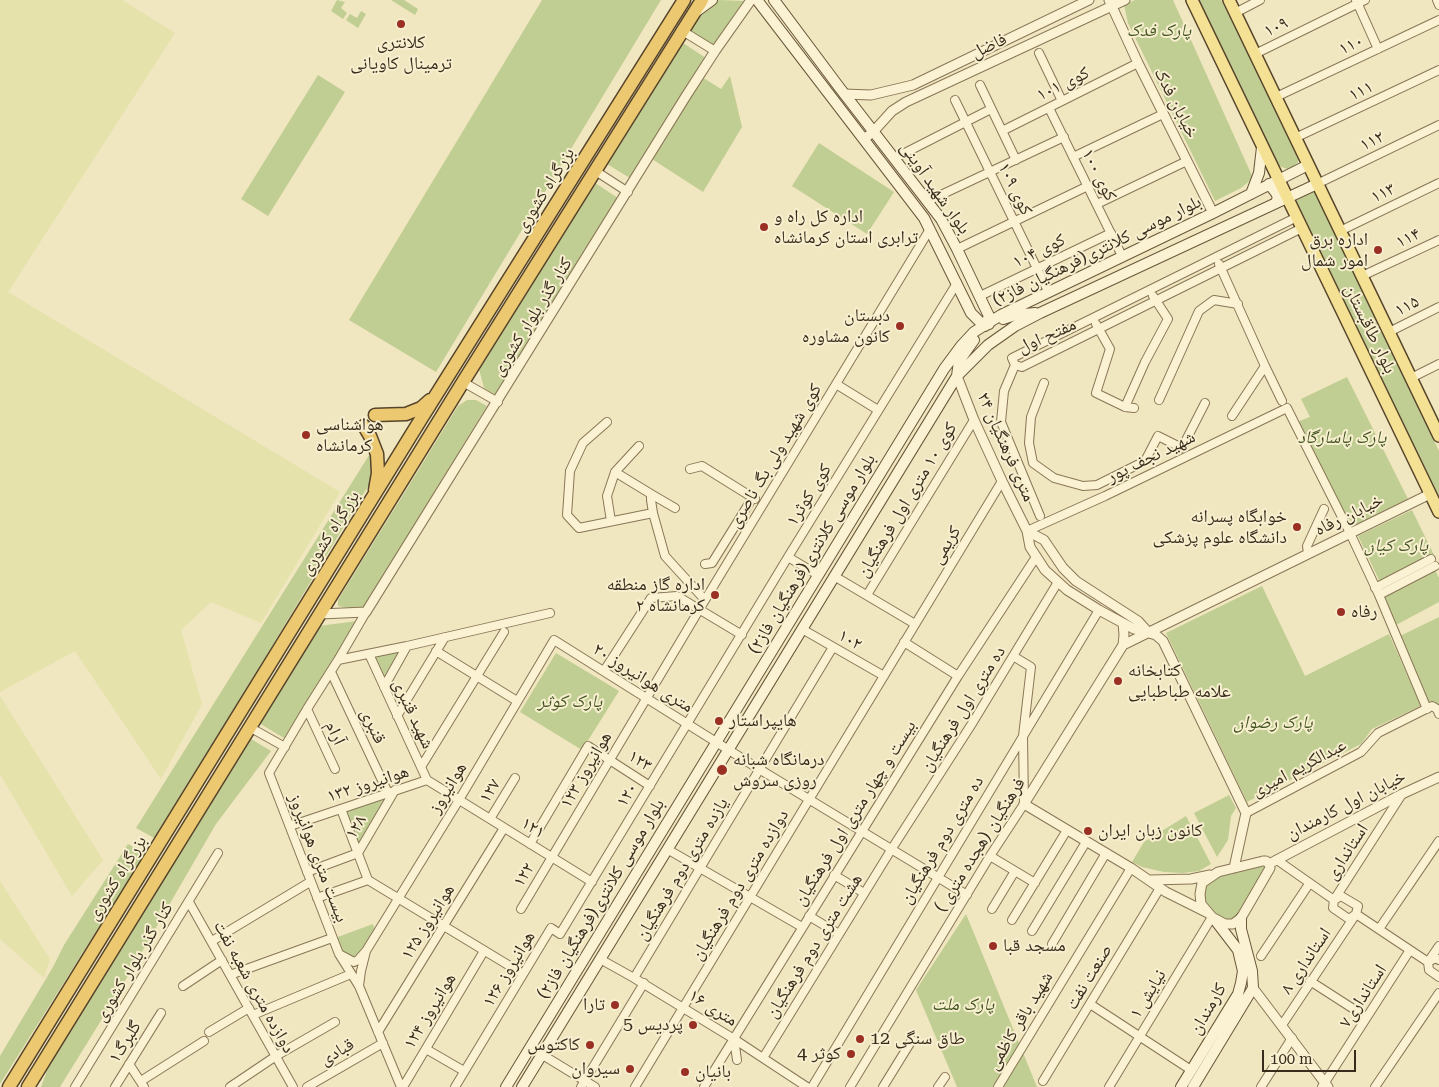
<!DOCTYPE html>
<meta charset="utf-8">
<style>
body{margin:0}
#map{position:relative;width:1439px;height:1087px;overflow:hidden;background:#f0e6bf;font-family:"Roboto Serif",serif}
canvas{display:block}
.scale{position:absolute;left:1262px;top:1050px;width:94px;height:22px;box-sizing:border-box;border:2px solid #382c1c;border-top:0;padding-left:6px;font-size:15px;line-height:18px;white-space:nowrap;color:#382c1c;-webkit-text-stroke:4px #f7efcf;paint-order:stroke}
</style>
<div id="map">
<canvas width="1439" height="1087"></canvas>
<div class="scale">100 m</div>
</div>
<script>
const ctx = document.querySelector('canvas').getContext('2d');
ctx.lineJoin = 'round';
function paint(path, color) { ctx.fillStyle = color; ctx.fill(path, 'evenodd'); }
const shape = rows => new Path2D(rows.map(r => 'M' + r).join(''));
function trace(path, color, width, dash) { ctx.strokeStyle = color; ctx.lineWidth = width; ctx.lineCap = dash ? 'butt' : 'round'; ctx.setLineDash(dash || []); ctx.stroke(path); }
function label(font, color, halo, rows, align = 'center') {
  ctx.font = font + ' "Roboto Serif","Noto Naskh Arabic",serif'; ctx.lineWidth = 4; ctx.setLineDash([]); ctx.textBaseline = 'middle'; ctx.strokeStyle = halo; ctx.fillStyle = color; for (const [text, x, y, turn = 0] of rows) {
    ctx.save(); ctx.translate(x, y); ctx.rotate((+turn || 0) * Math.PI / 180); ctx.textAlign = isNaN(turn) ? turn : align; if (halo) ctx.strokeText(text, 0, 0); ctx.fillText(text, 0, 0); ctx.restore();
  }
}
paint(shape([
 [0,0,122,0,175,33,8,292,340,492,261,623,211,602,181,630,202,704,161,779,75,651,0,692],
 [0,696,103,860,72,896,0,774],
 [0,881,50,959,44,978,0,939]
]), '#e5e2ac');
paint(shape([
 [337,0,345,2,341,8,347,13,343,19,331,11],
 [391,0,404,0,418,9,415,15],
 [542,0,661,0,436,372,349,320],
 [719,0,745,1,714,46,687,30,703,10],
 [1135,0,1173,0,1253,178,1241,188,1215,201,1128,23,1124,5],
 [1198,0,1221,0,1299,156,1298,162,1294,167,1287,169,1279,166],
 [361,11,366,14,358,28,346,20,350,14,357,18],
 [683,43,706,58,630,178,607,164],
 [318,75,345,92,268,216,241,199],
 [730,76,742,127,703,192,652,159,702,77,721,89],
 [819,143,894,192,867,234,792,186],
 [595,183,621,200,498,397,484,388,479,369],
 [1314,189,1439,451,1439,498,1295,198],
 [1347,377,1409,501,1352,528,1297,422,1310,417,1301,399],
 [467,400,476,400,487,406,362,610,338,606,338,600,458,406],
 [371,452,373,478,156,839,136,828],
 [1412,510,1434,555,1380,582,1358,536],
 [1435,570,1439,578,1439,602,1396,625,1383,597],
 [1262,586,1305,676,1389,634,1421,706,1372,729,1361,744,1247,802,1166,633],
 [1439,617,1439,708,1437,704,1427,700,1400,636],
 [357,621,284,738,259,723,319,626],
 [403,650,384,682,373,656],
 [556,653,619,691,582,750,520,712],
 [251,739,271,751,216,824,118,993,60,1087,41,1087,52,1057],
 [390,794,358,848,345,810],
 [1229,795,1236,808,1231,816,1228,840,1217,857,1194,813],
 [1186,816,1211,864,1199,871,1183,873,1164,872,1142,867,1132,862,1144,842],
 [128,844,145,854,0,1084,0,1056,53,967,64,945],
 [1264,862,1267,865,1240,917,1232,922,1216,919,1203,903,1204,884,1214,875],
 [966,914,1037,1087,957,1087,916,990],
 [373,924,375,931,364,950,354,959,341,953,335,938]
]), '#c1ce93');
const minor = shape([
 [1356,0,1378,49],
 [1437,0,1439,5],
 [1235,13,1260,0],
 [681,30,715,51],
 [1039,53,1062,101],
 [1255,54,1365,0],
 [980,85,1016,160],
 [1276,97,1439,20],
 [955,100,1048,291],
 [1049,108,1122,256],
 [1002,131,1138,63],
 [1295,138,1439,70],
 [1073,157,1163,114],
 [895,158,991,109],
 [594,170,628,192],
 [1317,184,1439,125],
 [928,201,1064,137],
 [1097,204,1187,161],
 [1297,217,1012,358,1015,365,1022,367,1302,228],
 [1340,231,1439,183],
 [957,249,1088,186],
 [1219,264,1265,366,1232,416],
 [1362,276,1439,240],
 [980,296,1111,233],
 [1096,324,1110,349,1096,393,1125,407,1134,408],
 [1389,332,1439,307],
 [1015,365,1004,391,1001,422,1040,516],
 [1265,366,1282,401],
 [1411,378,1439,364],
 [463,382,498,402],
 [1044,383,1031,417,1029,443,1033,463,1054,478,1083,486,1097,485,1145,461,1158,436,1182,448,1205,403],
 [836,384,878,410],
 [1159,400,1199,311,1214,300,1238,304],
 [1125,407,1145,362,1168,319,1153,296],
 [607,422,583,443,570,471,567,515,579,528,653,513],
 [639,446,615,472,651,494,651,500,653,513,665,556,705,600],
 [690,469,702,466,755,499],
 [651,494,675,508],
 [611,521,607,496,615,472],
 [1027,531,1105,496,1287,408,1350,533,1379,595,1427,709],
 [1308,553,1307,546,1324,509],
 [788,557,818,575],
 [705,564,712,563,753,497],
 [834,576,915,624],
 [1375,588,1431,559],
 [867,595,974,420],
 [1379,595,1435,566],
 [802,629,884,676],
 [904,642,958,676],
 [436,651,517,701],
 [369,654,427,780,592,882],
 [338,660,366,612],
 [604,671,651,598,677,596,742,635],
 [331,672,388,793],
 [384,687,407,646],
 [307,709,335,769],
 [397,716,445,637],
 [251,728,285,747],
 [421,767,504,632],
 [341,809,368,880,523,974],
 [1246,813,1361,752,1378,733,1432,706,1437,709,1439,714],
 [490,819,515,778],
 [290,826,427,780],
 [530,844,588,746,650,786],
 [667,849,802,927],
 [990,856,1035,883],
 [1277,860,1334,900,1402,794],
 [307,872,358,853,395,790],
 [834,875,864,893],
 [317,898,368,880],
 [189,902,293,1087],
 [521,909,705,600,930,229],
 [992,909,1015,871],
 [1356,914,1428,962,1439,946],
 [809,916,839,934],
 [1012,920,1067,830],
 [1379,929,1439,841],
 [1032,931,1086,842],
 [212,941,310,882],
 [1052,944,1106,853],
 [366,951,459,800,554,640,759,769,967,895],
 [339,954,269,773,307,709,338,660,407,646,550,613],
 [1261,956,1309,884],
 [600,959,634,978,734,1039,807,1087],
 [1439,960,1436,958,1428,962,1429,970,1439,977],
 [230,975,332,938],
 [634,978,833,647],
 [1310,981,1366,1017],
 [183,986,222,960],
 [359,986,361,971,366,951,358,960,354,962,339,954,359,986,401,1087],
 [1090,1004,1191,1070],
 [253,1015,351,974],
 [1282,1025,1356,914,1358,906,1341,896,1334,900,1333,908,1349,919,1356,914],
 [209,1032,249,1008],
 [378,1032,504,828],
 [734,1039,737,1060],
 [426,1049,464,1071],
 [541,1054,595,1087],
 [763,1058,891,850,973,722,1058,582],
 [129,1064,144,1087],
 [141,1081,204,1041],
 [1043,1081,1160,888],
 [75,1087,218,853],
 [115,1087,161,1013],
 [230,1087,276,1056,335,1022],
 [307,1087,383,1043],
 [403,1087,484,951],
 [455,1087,551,928,560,934,788,557,957,283],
 [581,1087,644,983],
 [635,1087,1002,481],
 [704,1087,958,676,1036,557],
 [812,1087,1099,610],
 [850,1087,990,856,1024,804,1023,736,1031,667,1013,656],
 [883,1087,912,1040],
 [938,1087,945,1077],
 [998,1087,1131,868],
 [1109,1087,1212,917],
 [1261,1087,1292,1038],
 [1322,1087,1410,950],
 [1375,1087,1439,993]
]);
const tertiary = shape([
 [1109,0,1138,63,1213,213],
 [844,94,871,95,913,85,1089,0],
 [864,139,873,132,892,111,906,102,1125,0],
 [957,376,974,420,1002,481,1027,531,1030,547,1045,570,1067,590,1099,610,1134,629,1156,635,1163,641,1246,813,1234,868],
 [1027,531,1044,540,1063,568,1076,581,1138,621,1148,632],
 [320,614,366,612,686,96,715,51,751,0],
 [1123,645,1124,635,1123,623],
 [1263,861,1266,861,1269,864,1270,868,1241,918,1233,924,1225,924,1212,917,1201,904,1200,894,1202,883,1218,872,1263,861],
 [1269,864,1402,794,1439,777],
 [1150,880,1191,879,1210,875],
 [1208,913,1166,892,1131,868,1024,804,1123,645,1430,494],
 [1253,988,1328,1087]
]);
const secondary = shape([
 [757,0,924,218,971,313,981,323,989,324],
 [774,0,839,87,941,219,957,249,987,312,989,316,985,326],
 [697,11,712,0],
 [1269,184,1276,193,1278,197,1276,203],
 [1251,194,1259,173,1262,147],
 [1003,319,1015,315,1035,313],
 [957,376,959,361,974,340],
 [506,1087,944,369,961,346,974,332,1001,315,1213,213,1308,165],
 [522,1087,957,376,988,345,1015,326,1040,313,1317,184],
 [1181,1087,1238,994,1241,983,1243,971,1238,950,1215,920],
 [1193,1087,1253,988,1252,971,1241,929,1241,918]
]);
const primary = shape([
 [1192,0,1439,512],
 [1229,0,1439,436]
]);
const trunk = shape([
 [375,415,406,414,421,408,430,400],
 [364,426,370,436,377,454,378,473,375,490],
 [9,1087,421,419,684,0],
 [28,1087,463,382,702,0]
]);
trace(minor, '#897657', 10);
trace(tertiary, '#897657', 11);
trace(secondary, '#6a573a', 12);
trace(primary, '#56442b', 14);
trace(trunk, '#56442b', 15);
trace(minor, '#faf2d2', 8);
trace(tertiary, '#faf2d2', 9);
trace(secondary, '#faf2d2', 10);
trace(primary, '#f5e194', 11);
trace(trunk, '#ecc870', 12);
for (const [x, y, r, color] of [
 [401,24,5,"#9a2f24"],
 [764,227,5,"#9a2f24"],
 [1378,250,5,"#9a2f24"],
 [900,326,5,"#9a2f24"],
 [306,435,5,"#9a2f24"],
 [1297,527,5,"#9a2f24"],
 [715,595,5,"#9a2f24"],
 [1341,612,5,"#9a2f24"],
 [1118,681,5,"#9a2f24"],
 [719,721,5,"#9a2f24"],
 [722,770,6,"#9a2f24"],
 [1088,831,5,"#9a2f24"],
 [993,946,5,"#9a2f24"],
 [615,1005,5,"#9a2f24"],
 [693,1025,5,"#9a2f24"],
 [860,1039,5,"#9a2f24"],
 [590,1045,5,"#9a2f24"],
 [851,1054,5,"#9a2f24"],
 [630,1069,5,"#9a2f24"],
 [685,1072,5,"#9a2f24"]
]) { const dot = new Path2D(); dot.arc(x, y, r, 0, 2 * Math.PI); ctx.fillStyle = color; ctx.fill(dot); trace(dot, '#f7efcf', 2); }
label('18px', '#382c1c', '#f7efcf', [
 ["۱۰۹",1276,27,-26],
 ["۱۱۰",1351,45,-25],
 ["فاضل",989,46,-25],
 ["کوی ۱۰۱",1063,84,-26],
 ["۱۱۱",1361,91,-25],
 ["خیابان فدک",1176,103,63],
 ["۱۱۲",1372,141,-26],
 ["کوی ۱۰۰",1099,175,63],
 ["بلوار شهید آوینی",935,188,55],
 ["کوی ۱۰۹",1015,189,64],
 ["بزرگراه کشوری",545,190,-58],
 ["۱۱۳",1383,193,-26],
 ["۱۱۴",1408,238,-25],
 ["کوی ۱۰۴",1039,251,-26],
 ["بلوار موسی کلانتری(فرهنگیان فاز۲)",1097,251,-26],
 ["۱۱۵",1407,306,-27],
 ["کنار گذر بلوار کشوری",532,317,-58],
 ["بلوار طاقبستان",1370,329,64],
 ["مفتح اول",1047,336,-24],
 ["۲۴ متری فرهنگیان",1006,447,66],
 ["کوی شهید ولی بگ ناصری",775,456,-59],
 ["شهید نجف پور",1151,457,-26],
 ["کوی کوثر۱",809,495,-58],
 ["کوی ۱۰ متری اول فرهنگیان",907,500,-59],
 ["خیابان رفاه",1349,515,-26],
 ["بزرگراه کشوری",330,533,-58],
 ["کریمی",946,545,-59],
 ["بلوار موسی کلانتری(فرهنگیان فاز۲)",812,554,-59],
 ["۱۰۲",850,640,30],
 ["۲۰ متری هوانیروز",643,678,32],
 ["ده متری اول فرهنگیان",963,709,-58],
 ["شهید قنبری",413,714,65],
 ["قنبری",373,726,65],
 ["آرام",335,733,65],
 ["۱۲۳",640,761,33],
 ["عبدالکریم امیری",1299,768,-28],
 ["۱۲۳ هوانیروز",586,770,-60],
 ["هوانیروز ۱۳۲",368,784,-18],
 ["هوانیروز",448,788,-59],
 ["۱۲۷",490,791,-58],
 ["۱۲۰",627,795,-59],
 ["خیابان اول کارمندان",1346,805,-27],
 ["بیست و چهار متری اول فرهنگیان",855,813,-58],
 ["۱۲۸",356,827,-59],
 ["۱۲۱",533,828,32],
 ["ده متری دوم فرهنگیان",942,840,-59],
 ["فرهنگیان (هجده متری )",980,845,-58],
 ["استانداری",1347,852,-57],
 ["بیست متری هوانیروز",318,858,69],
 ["یازده متری دوم فرهنگیان",682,869,-59],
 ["۱۲۲",524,875,-58],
 ["بزرگراه کشوری",117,878,-58],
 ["دوازده متری دوم فرهنگیان",740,885,-59],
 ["بلوار موسی کلانتری(فرهنگیان فاز۲)",601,899,-59],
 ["هوانیروز ۱۲۵",428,922,-58],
 ["هشت متری دوم فرهنگیان",814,946,-58],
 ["استانداری ۸",1306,961,-56],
 ["کنار گذر بلوار کشوری",134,962,-59],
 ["هوانیروز ۱۲۶",509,969,-59],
 ["صنعت نفت",1089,977,-59],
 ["دوازده متری شعبه نفت",254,987,61],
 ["نیایش ۱",1148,994,-59],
 ["استانداری۷",1363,996,-57],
 ["۱۶ متری",713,1008,32],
 ["کارمندان",1208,1009,-60],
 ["هوانیروز ۱۲۴",430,1011,-59],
 ["شهید باقر کاظمی",1020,1021,-59],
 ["گلبرگ۱",125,1042,-58],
 ["قبادی",337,1052,-30]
]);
label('italic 18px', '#435521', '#f7efcf', [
 ["پارک فدک",1159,31],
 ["پارک پاسارگاد",1342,438],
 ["پارک کیان",1396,546],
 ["پارک کوثر",570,702],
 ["پارک رضوان",1273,723],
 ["پارک ملت",963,1005]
]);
label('18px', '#382c1c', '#f7efcf', [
 ["کلانتری",401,43,"center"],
 ["ترمینال کاویانی",401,64,"center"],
 ["اداره کل راه و",774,217],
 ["ترابری استان کرمانشاه",774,238],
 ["اداره برق",1368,240,"right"],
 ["امور شمال",1368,261,"right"],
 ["دبستان",890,316,"right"],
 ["کانون مشاوره",890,337,"right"],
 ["هواشناسی",316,425],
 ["کرمانشاه",316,446],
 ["خوابگاه پسرانه",1287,517,"right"],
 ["دانشگاه علوم پزشکی",1287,538,"right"],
 ["اداره گاز منطقه",705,585,"right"],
 ["۲ کرمانشاه",705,606,"right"],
 ["رفاه",1351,612],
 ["کتابخانه",1128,671],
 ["علامه طباطبایی",1128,692],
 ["هایپراستار",729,721],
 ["درمانگاه شبانه",733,760],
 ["روزی سروش",733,781],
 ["کانون زبان ایران",1098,831],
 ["مسجد قبا",1003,946],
 ["تارا",605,1005,"right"],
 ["پردیس 5",683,1025,"right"],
 ["طاق سنگی 12",870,1039],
 ["کاکتوس",580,1045,"right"],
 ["کوثر 4",841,1054,"right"],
 ["سیروان",620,1069,"right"],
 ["بانیان",695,1072]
], 'left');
</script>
